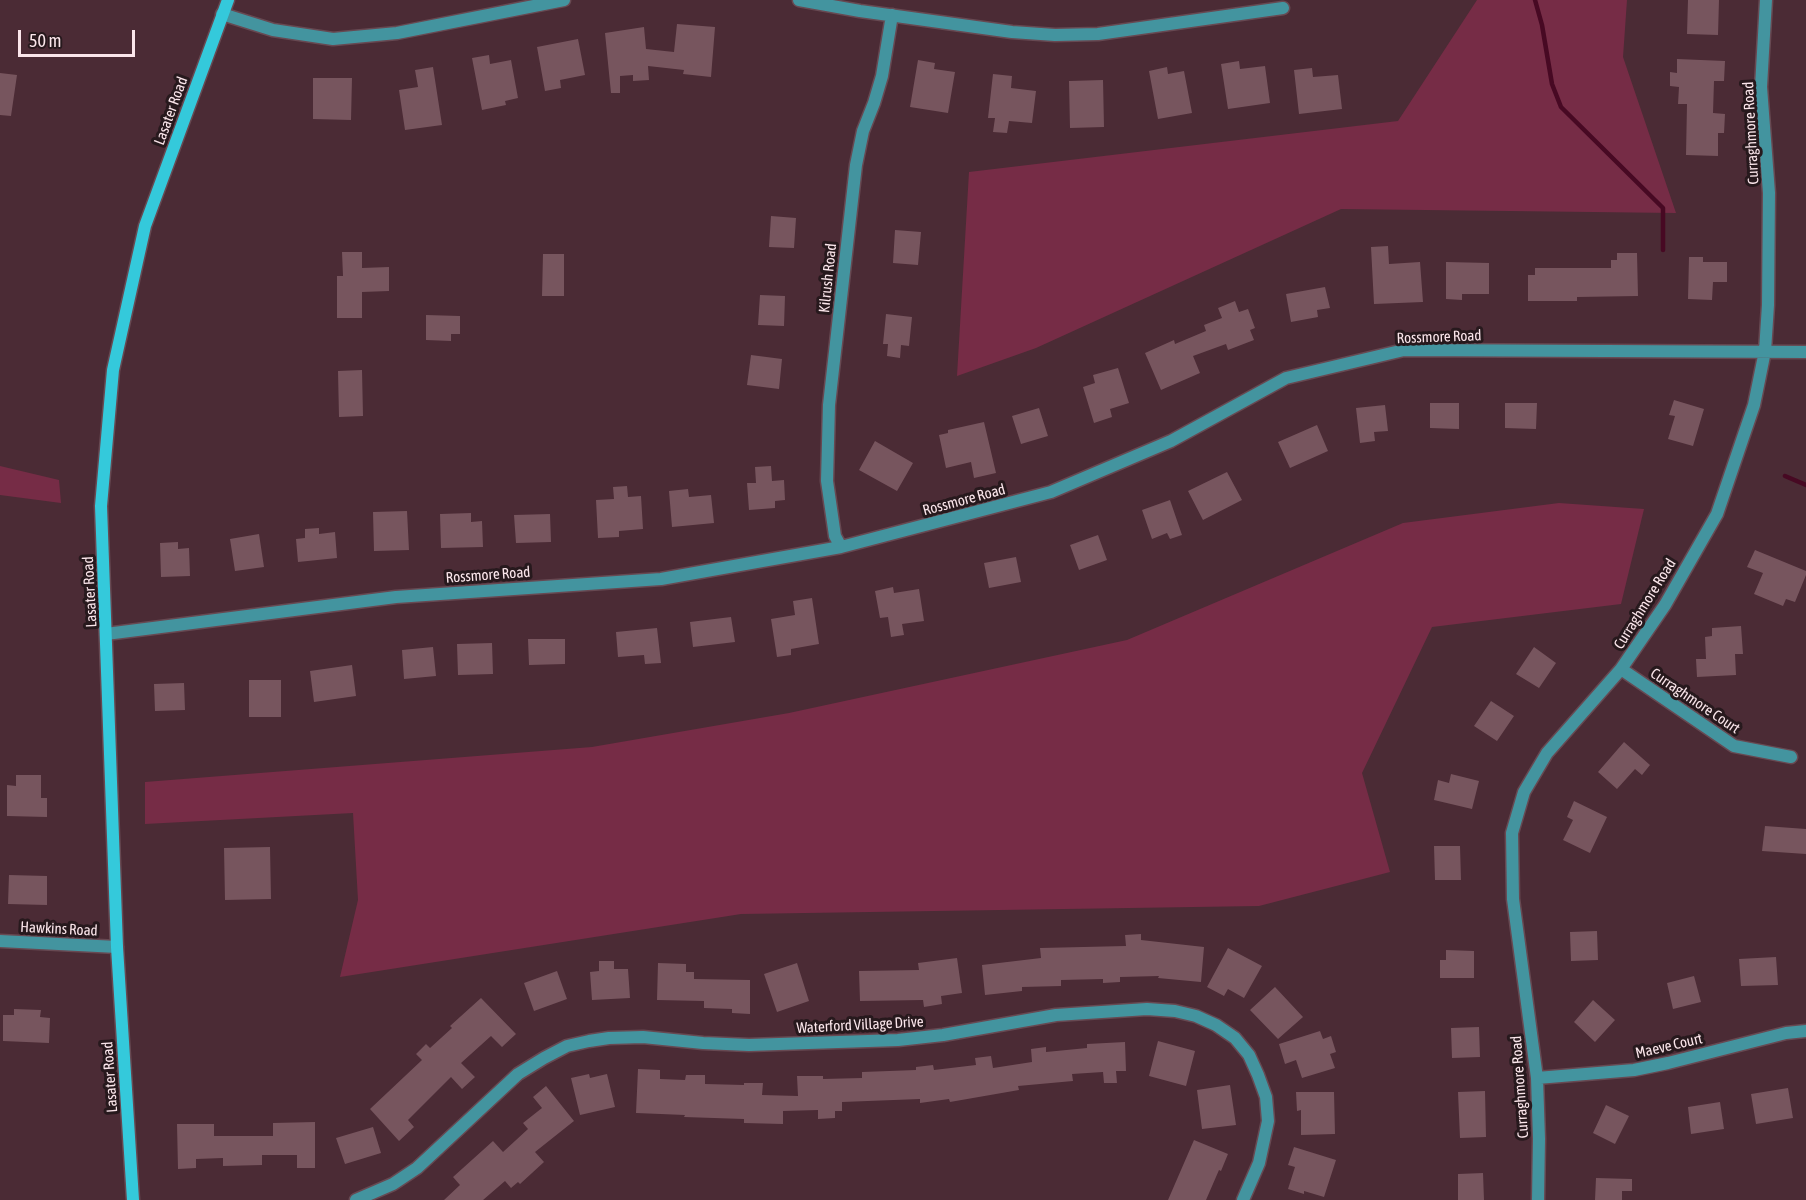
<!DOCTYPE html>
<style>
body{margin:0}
#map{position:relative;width:1806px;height:1200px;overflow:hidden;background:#4b2b35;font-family:"Asap Condensed",sans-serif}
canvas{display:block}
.scale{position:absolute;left:18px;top:30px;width:117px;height:27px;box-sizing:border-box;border:3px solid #fbe6eb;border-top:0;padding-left:8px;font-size:18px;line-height:21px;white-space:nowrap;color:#fbe6eb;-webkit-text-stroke:4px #27191d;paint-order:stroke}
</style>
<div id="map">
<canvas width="1806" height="1200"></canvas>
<div class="scale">50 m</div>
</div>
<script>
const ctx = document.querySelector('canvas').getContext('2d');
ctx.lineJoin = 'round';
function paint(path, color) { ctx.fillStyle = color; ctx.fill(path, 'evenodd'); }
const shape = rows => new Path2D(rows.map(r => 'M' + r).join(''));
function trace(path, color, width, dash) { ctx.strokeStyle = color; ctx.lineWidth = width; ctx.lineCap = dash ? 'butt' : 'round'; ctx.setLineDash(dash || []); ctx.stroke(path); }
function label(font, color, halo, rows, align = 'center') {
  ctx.font = font + ' "Asap Condensed",sans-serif'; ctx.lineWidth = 6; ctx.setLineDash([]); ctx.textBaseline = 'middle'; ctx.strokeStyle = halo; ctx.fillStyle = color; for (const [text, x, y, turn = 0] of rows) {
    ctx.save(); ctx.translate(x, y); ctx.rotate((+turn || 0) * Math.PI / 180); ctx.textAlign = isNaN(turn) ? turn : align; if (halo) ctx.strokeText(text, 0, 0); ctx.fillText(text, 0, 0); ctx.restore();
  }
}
paint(shape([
 [1477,0,1627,0,1623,57,1676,213,1341,209,1036,348,957,376,969,172,1398,121],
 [0,466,59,480,61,503,0,495],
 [1559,503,1644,509,1621,604,1432,627,1362,773,1390,872,1259,906,741,914,340,977,358,900,353,813,145,824,145,782,592,747,789,713,1127,640,1403,523]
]), '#762c46');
trace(shape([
 [1535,0,1542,25,1552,84,1561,107,1663,208,1663,250],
 [1785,476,1806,485]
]), '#470923', 4.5);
paint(shape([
 [1688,0,1719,0,1718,35,1687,34],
 [677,24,715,27,711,77,683,74,684,70,648,66,649,80,633,81,633,75,620,76,620,93,611,93,605,33,644,27,646,49,674,52],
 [578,39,585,75,560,80,561,88,545,91,537,47],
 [489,55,490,64,511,60,518,98,505,101,506,105,482,110,472,58],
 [1677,59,1725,61,1724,81,1714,81,1713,113,1725,114,1724,133,1718,133,1718,156,1686,155,1687,104,1678,104,1679,87,1670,86,1670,72,1677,73],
 [918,60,935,63,934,69,955,72,948,113,910,107],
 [1239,61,1240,69,1265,66,1270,103,1228,109,1221,64],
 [433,67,442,125,405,130,399,90,418,87,415,70],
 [1167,67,1168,74,1184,71,1192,113,1158,119,1149,71],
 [1312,68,1313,77,1338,75,1342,109,1299,114,1294,70],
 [0,73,17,75,11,116,0,115],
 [993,74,1012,76,1011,88,1036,91,1032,123,1009,121,1007,133,993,132,995,118,988,118],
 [313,78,352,78,351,120,313,119],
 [1103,80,1104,127,1070,128,1069,81],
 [771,216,796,218,794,248,769,247],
 [895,230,921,232,918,265,893,263],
 [1388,246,1389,264,1420,262,1423,302,1374,304,1371,247],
 [342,252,362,252,362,268,389,267,389,291,362,292,362,318,337,318,337,276,343,276],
 [1617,253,1637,253,1638,296,1577,297,1577,301,1528,301,1528,275,1535,275,1535,268,1611,268,1611,260,1617,260],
 [543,254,564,254,564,296,542,296],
 [1689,257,1703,257,1703,262,1727,262,1727,282,1713,282,1712,300,1688,299],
 [1446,262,1489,263,1489,294,1462,294,1462,300,1446,299],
 [1325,287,1330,308,1317,310,1318,317,1291,322,1286,294],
 [760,295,785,296,784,326,758,325],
 [1235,301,1239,312,1248,309,1255,328,1250,330,1254,340,1228,350,1226,344,1193,356,1200,373,1161,390,1145,353,1174,340,1175,344,1206,331,1204,325,1222,318,1218,308],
 [886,314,912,317,909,346,901,345,900,358,887,356,888,344,883,344],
 [426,315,460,316,460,334,451,334,451,341,426,340],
 [751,355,782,359,779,389,747,385],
 [1118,368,1129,403,1110,409,1112,417,1094,423,1083,387,1095,383,1093,375],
 [362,370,363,416,339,417,338,371],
 [1674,400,1704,409,1693,446,1668,439,1675,416,1669,415],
 [1430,403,1459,403,1459,429,1430,428],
 [1505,403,1537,403,1536,429,1505,428],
 [1385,405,1388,431,1374,432,1375,441,1360,443,1356,408],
 [1039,408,1048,436,1021,444,1012,416],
 [984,422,996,473,974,478,971,462,946,468,939,435,948,433,948,430],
 [1317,425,1328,451,1290,468,1278,442],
 [875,441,913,463,897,491,859,470],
 [771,466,772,481,784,480,785,500,775,501,775,508,749,510,747,483,756,483,755,467],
 [1227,472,1242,500,1203,520,1188,491],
 [627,486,628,497,641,496,643,529,619,531,619,537,598,538,596,500,614,499,613,487],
 [688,489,689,497,711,495,714,523,672,527,669,491],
 [1170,500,1182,535,1170,539,1167,533,1152,539,1142,510],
 [407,511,409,550,374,551,373,512],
 [471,513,471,522,482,521,483,547,441,548,440,514],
 [550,514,551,542,516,543,514,515],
 [319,528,319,534,335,532,337,558,298,562,296,539,305,538,305,529],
 [259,534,264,567,235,571,230,539],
 [1098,535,1107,560,1079,570,1070,545],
 [178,542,178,549,189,548,190,576,161,577,160,543],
 [1755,550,1806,571,1806,575,1795,602,1786,599,1783,606,1754,594,1763,573,1747,567],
 [1016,557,1021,582,989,588,984,563],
 [893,587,894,593,919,589,924,621,902,624,904,635,891,637,888,617,880,618,875,591],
 [812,598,819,644,791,649,791,655,777,657,771,619,795,615,793,601],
 [731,617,735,642,693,647,690,622],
 [1741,626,1743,654,1735,654,1736,675,1697,677,1696,659,1706,659,1705,637,1712,636,1712,628],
 [657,628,661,663,645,664,644,655,618,657,616,632],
 [528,639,565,639,565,664,529,665],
 [492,643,493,674,458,675,457,644],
 [433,647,436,676,404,679,402,650],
 [1534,647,1556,663,1539,688,1516,674],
 [352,665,356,696,314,702,310,671],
 [249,680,281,680,281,717,249,717],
 [184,683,185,710,155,711,154,684],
 [1491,701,1514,716,1497,741,1474,726],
 [1624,742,1650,765,1642,775,1635,769,1617,789,1598,772],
 [1451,774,1479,781,1472,809,1434,800,1438,780,1449,783],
 [16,775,41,775,41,798,47,798,47,817,7,816,7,785,16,786],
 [1574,801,1607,817,1590,853,1563,840,1573,820,1567,817],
 [1765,826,1806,829,1806,854,1762,851],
 [1434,846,1460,846,1461,880,1435,880],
 [270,847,271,899,225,900,224,848],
 [9,875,47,876,47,905,8,904],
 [1597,931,1598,960,1571,961,1570,932],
 [1141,934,1141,940,1204,947,1201,982,1158,978,1159,976,1120,977,1120,982,1103,983,1103,979,1061,980,1061,986,1022,987,1022,991,985,995,982,965,1041,958,1040,948,1126,946,1125,935],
 [1228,948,1262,966,1244,998,1228,989,1224,996,1207,987],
 [1446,950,1474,951,1474,978,1440,978,1440,960,1446,960],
 [1776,957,1778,985,1741,986,1739,959],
 [957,958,962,993,941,996,942,1004,924,1007,923,1000,860,1001,859,971,919,970,918,963],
 [599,961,614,961,614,969,628,969,630,998,592,1000,590,972,599,971],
 [658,963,686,964,686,972,694,972,694,979,750,980,750,1014,732,1013,732,1009,704,1008,704,1001,657,1000],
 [797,963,809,1001,777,1012,764,974],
 [557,971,567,999,534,1011,524,983],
 [1694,976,1701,1002,1673,1009,1667,983],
 [1275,987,1303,1017,1278,1039,1250,1010],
 [481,998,516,1034,502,1047,491,1036,461,1063,475,1077,462,1089,451,1077,408,1120,414,1127,399,1141,370,1109,422,1060,416,1054,426,1044,430,1048,452,1028,450,1026],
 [1593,1000,1615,1020,1595,1042,1574,1022],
 [14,1009,41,1010,40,1017,50,1018,49,1043,3,1041,3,1015,14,1015],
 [1479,1027,1480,1057,1452,1058,1451,1028],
 [1320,1031,1323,1039,1331,1036,1336,1052,1330,1054,1335,1068,1302,1078,1296,1060,1285,1064,1279,1044],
 [1158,1041,1195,1051,1186,1086,1149,1076],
 [1125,1042,1126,1071,1116,1071,1117,1083,1104,1083,1103,1072,1072,1074,1073,1081,1018,1086,1019,1090,950,1102,949,1099,920,1103,920,1099,842,1102,842,1111,835,1111,835,1118,818,1119,818,1110,783,1111,783,1124,744,1123,744,1119,684,1117,685,1115,636,1113,638,1069,660,1070,660,1079,685,1080,686,1075,705,1075,705,1084,744,1085,744,1083,763,1083,762,1095,798,1096,797,1076,823,1076,823,1079,862,1078,862,1072,916,1070,916,1067,933,1065,934,1070,976,1065,975,1058,991,1056,993,1068,1032,1062,1031,1049,1046,1047,1046,1052,1087,1048,1087,1044],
 [589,1074,590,1078,607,1074,615,1107,580,1115,571,1078],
 [1230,1085,1236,1125,1202,1129,1197,1090],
 [546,1086,574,1121,535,1152,544,1162,520,1184,518,1182,511,1188,505,1181,483,1200,444,1200,460,1185,453,1177,493,1141,503,1152,528,1129,523,1123,542,1108,533,1097],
 [1788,1088,1793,1118,1756,1124,1751,1094],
 [1485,1091,1486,1137,1460,1138,1458,1092],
 [1296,1092,1334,1092,1335,1134,1301,1135,1301,1110,1297,1111],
 [1720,1102,1724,1129,1691,1134,1688,1107],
 [1606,1105,1629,1116,1615,1144,1593,1133],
 [315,1122,315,1168,297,1168,297,1155,262,1155,262,1165,223,1166,223,1158,196,1159,196,1168,178,1169,177,1124,214,1124,214,1136,273,1136,273,1123],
 [373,1127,381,1153,345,1164,336,1138],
 [1194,1140,1228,1154,1221,1171,1219,1170,1206,1200,1168,1200],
 [1294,1147,1336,1160,1324,1197,1304,1191,1304,1194,1288,1189,1295,1167,1288,1165],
 [1483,1173,1484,1200,1458,1200,1458,1174],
 [1596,1178,1632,1179,1632,1191,1622,1191,1622,1200,1595,1200]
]), '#77555e');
const street = shape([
 [799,0,860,11,1012,32,1055,35,1098,34,1283,8],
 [222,14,273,30,333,39,397,33,564,0],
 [841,547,835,536,827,481,829,405,856,165,863,131,874,103,882,76,892,15],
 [106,634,396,597,661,579,841,547,1051,492,1171,441,1286,378,1404,350,1806,352],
 [1621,669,1734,746,1791,757],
 [0,941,117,947],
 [1537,1078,1634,1070,1668,1063,1786,1033,1806,1031],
 [356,1200,393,1184,417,1168,518,1074,544,1058,567,1046,589,1041,609,1038,643,1037,703,1043,749,1045,898,1040,943,1035,1056,1015,1147,1009,1175,1011,1196,1016,1216,1025,1235,1038,1249,1055,1258,1075,1266,1097,1268,1121,1259,1163,1243,1200],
 [1538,1200,1539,1139,1537,1078,1513,899,1512,833,1524,792,1547,753,1621,669,1665,605,1717,514,1754,405,1765,351,1768,305,1769,193,1761,87,1766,0]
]);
const secondary = shape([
 [133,1200,117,947,101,506,113,370,145,226,228,0]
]);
trace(street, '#674952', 15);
trace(secondary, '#674952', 15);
trace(street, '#43949f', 12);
trace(secondary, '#34c9db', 12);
label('15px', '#fbe6eb', '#27191d', [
 ["Lasater Road",171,111,-70],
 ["Curraghmore Road",1751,133,-93],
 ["Kilrush Road",828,278,-84],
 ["Rossmore Road",1439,337,-2],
 ["Rossmore Road",964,500,-15],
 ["Rossmore Road",488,575,-4],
 ["Lasater Road",90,592,-93],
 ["Curraghmore Road",1645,604,-58],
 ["Curraghmore Court",1695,701,34],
 ["Hawkins Road",59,929,3],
 ["Waterford Village Drive",860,1025,-3],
 ["Maeve Court",1669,1046,-13],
 ["Lasater Road",110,1077,-94],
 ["Curraghmore Road",1520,1087,-94]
]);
</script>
